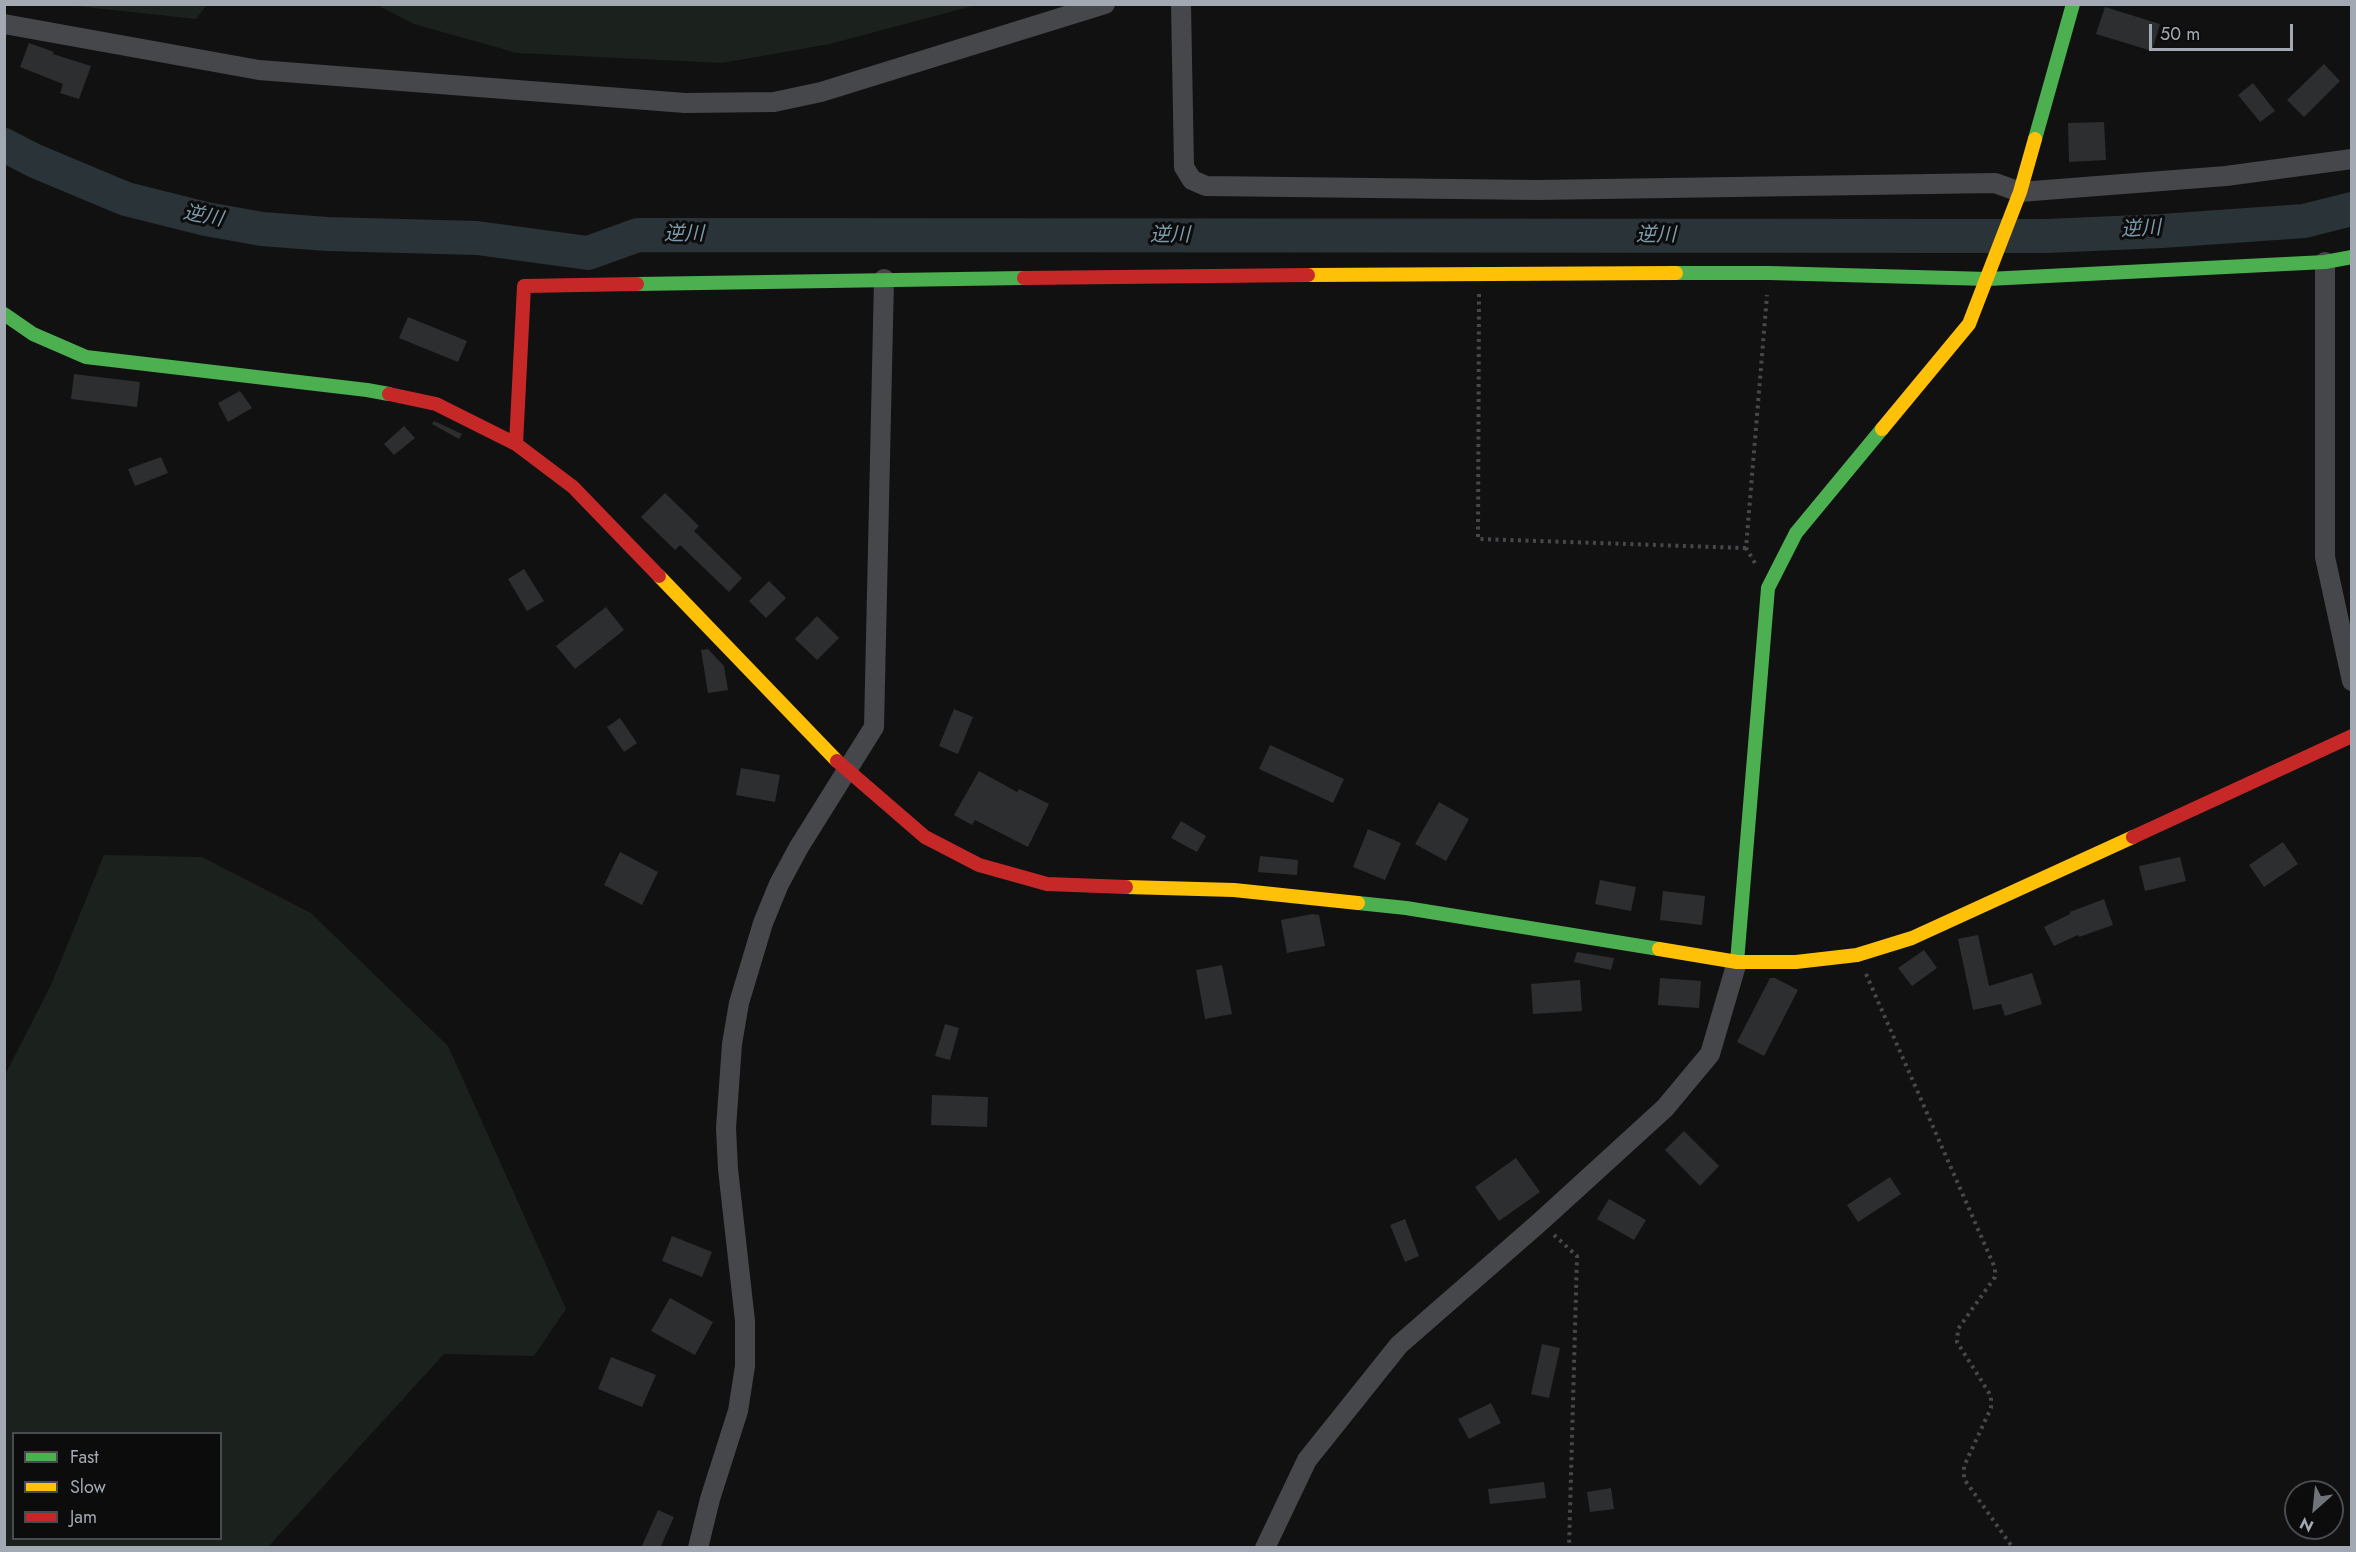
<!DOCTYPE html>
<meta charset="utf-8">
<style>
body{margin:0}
#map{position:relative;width:2356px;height:1552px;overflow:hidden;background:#111112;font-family:Jost,sans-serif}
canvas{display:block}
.frame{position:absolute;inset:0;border:6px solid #a3a9b2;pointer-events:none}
.legend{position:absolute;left:12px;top:1432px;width:210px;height:108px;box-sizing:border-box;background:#0c0c0d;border:2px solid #484b4f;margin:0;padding:8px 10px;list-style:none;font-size:18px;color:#a3a9b2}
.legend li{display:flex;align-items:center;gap:12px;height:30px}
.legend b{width:30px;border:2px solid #484b4f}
.north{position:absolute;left:2284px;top:1480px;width:60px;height:60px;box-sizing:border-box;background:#0c0c0d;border:2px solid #484b4f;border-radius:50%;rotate:207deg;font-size:16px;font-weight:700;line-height:24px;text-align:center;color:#a3a9b2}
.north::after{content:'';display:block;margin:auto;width:21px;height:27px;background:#70747a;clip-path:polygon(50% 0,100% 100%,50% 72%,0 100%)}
.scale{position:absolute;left:2149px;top:24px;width:144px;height:27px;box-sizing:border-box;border:3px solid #a3a9b2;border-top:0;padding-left:8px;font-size:18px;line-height:21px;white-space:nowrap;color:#a3a9b2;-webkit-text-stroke:4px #0c0c0d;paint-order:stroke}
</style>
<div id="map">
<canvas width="2356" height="1552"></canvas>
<div class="frame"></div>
<ul class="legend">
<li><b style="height:8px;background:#4caf50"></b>Fast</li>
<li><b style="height:8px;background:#ffc107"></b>Slow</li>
<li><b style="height:8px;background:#c62828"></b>Jam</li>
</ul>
<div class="north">N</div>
<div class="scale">50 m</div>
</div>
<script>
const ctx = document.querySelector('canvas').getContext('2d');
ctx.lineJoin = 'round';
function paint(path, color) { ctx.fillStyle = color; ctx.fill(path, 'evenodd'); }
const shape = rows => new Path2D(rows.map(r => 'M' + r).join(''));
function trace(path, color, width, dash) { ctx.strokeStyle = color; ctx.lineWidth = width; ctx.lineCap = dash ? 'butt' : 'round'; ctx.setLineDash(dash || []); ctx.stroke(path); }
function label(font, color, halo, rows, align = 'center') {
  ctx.font = font + ' Jost,"Noto Sans JP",sans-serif'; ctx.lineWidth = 6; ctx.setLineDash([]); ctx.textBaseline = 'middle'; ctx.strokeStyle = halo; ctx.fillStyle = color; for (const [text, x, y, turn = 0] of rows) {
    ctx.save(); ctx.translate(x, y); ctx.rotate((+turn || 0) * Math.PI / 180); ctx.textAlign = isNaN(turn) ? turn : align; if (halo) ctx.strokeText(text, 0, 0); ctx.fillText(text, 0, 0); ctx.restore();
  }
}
paint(shape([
 [67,5,207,5,196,19],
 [377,5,976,5,830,44,722,63,517,53,414,24],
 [104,855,202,857,311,913,448,1046,566,1309,534,1356,444,1354,268,1547,5,1547,5,1075,51,985],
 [14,1434,220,1434,220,1538,14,1538]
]), '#1b211c');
trace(shape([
 [4,145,35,161,126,199,206,219,262,229,327,234,477,238,588,253,638,235,2046,236,2162,231,2304,221,2352,209]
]), '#2a3337', 34);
paint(shape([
 [2105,7,2160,24,2152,51,2096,34],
 [29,43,54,52,53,54,91,66,79,99,60,93,63,84,20,67],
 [2324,64,2340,81,2304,117,2287,100],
 [2253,83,2275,111,2260,122,2238,95],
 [2104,122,2106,160,2069,162,2068,123],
 [408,317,467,341,458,362,399,338],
 [74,374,140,382,137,407,71,399],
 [240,391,252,408,228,422,218,403],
 [434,421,462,434,459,439,432,424],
 [404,426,415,438,394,455,384,444],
 [161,457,168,473,135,486,128,469],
 [665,493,699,526,694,531,742,578,729,592,680,545,675,550,641,517],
 [524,569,544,601,527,611,508,579],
 [769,581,786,598,766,618,749,601],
 [606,607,624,630,575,669,556,646],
 [817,616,839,638,817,660,795,639],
 [708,649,724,666,728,690,708,693,701,650],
 [954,709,973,717,958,754,939,746],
 [620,718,637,743,624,752,607,727],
 [1270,745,1344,779,1333,803,1259,769],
 [741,768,780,775,775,802,736,795],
 [979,771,1017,792,1019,789,1049,804,1028,847,975,820,972,825,954,815],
 [1439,802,1469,819,1446,861,1415,844],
 [1181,821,1206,836,1197,852,1171,838],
 [1368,829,1401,843,1385,880,1353,867],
 [2283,842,2298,864,2264,887,2249,865],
 [620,852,658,872,642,905,604,885],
 [1260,856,1298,860,1297,875,1258,872],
 [2180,857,2186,881,2145,891,2139,866],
 [1600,880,1636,887,1631,911,1595,904],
 [1663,891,1705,896,1702,925,1660,920],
 [2104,899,2113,925,2079,937,2078,935,2054,946,2044,927,2070,914,2070,912],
 [1312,914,1319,915,1325,946,1287,953,1281,920],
 [1978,935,1989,986,2032,973,2042,1004,2005,1016,2001,1004,1973,1010,1958,939],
 [1924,950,1937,968,1912,986,1898,968],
 [1577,952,1614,958,1611,970,1574,962],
 [1222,965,1232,1014,1205,1019,1196,970],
 [1660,978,1701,981,1699,1008,1658,1005],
 [1770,978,1775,978,1798,990,1764,1056,1737,1042],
 [1580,980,1582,1011,1533,1014,1531,984],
 [945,1024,959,1028,950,1060,935,1056],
 [932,1095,988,1097,987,1127,931,1125],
 [1684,1131,1719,1166,1700,1186,1665,1150],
 [1516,1158,1540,1192,1499,1221,1475,1187],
 [1890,1177,1901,1194,1858,1222,1847,1205],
 [1609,1199,1646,1220,1634,1240,1597,1219],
 [1405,1219,1419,1256,1405,1262,1390,1225],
 [672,1236,712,1252,702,1277,662,1261],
 [670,1298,713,1322,695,1355,651,1331],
 [1542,1344,1560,1348,1549,1398,1531,1394],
 [611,1357,656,1375,642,1407,598,1389],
 [1491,1403,1501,1423,1469,1439,1458,1419],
 [1544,1482,1546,1498,1490,1504,1488,1489],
 [1611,1488,1614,1509,1590,1512,1587,1492],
 [658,1510,674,1517,660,1548,641,1548]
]), '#2d2e2f');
trace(shape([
 [1479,294,1478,539,1746,548],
 [1755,563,1746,548,1767,295],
 [1866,974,1995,1268,1995,1277,1958,1329,1957,1342,1991,1396,1991,1408,1964,1466,1964,1479,2013,1548],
 [1554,1235,1577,1256,1569,1548]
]), '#47484b', 4, [3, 4.5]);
trace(shape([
 [1181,4,1184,167,1192,180,1206,186,1537,190,1995,183,2020,192,2226,176,2352,159],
 [4,24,259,70,685,103,774,102,821,92,1105,4],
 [2325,262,2325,557,2352,681],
 [698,1548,710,1499,738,1411,745,1366,745,1321,728,1169,726,1128,732,1044,739,1003,763,923,779,884,799,847,874,727,884,279],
 [1265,1548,1307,1460,1399,1345,1540,1222,1665,1108,1710,1054,1737,962]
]), '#46474a', 20);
trace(shape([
 [2035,139,2073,4],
 [1676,273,1769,273,1988,279,2325,262,2352,257],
 [637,284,1024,278],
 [4,314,33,334,86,357,367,390,389,394],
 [1358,903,1406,908,1659,949],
 [1737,962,1768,588,1796,533,1882,429]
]), '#4caf50', 14);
trace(shape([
 [1308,275,1676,273],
 [1882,429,1969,324,2020,192,2035,139],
 [659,576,837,761],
 [1126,887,1234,890,1358,903],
 [1659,949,1737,962,1796,962,1857,955,1912,938,2133,837]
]), '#ffc107', 14);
trace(shape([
 [1024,278,1308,275],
 [389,394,436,404,516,444,573,487,659,576],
 [516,444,524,286,637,284],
 [837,761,925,837,979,865,1047,884,1126,887],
 [2133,837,2352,736]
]), '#c62828', 14);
label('italic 20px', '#7c9aaa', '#0c0c0d', [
 ["逆川",203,217,11],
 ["逆川",2141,230,-3],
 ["逆川",684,235],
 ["逆川",1170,236],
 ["逆川",1656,236]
]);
</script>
